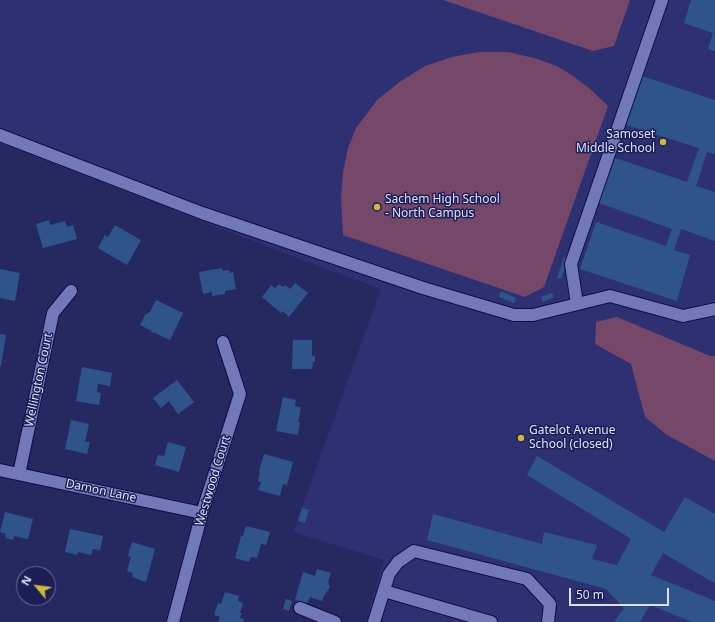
<!DOCTYPE html>
<style>
body{margin:0}
#map{position:relative;width:715px;height:622px;overflow:hidden;background:#262961;font-family:"Noto Sans",sans-serif}
canvas{display:block}
.north{position:absolute;left:16px;top:566px;width:40px;height:40px;box-sizing:border-box;background:#1d1e55;border:1px solid #696c98;border-radius:50%;rotate:299deg;font-size:11px;font-weight:700;line-height:16px;text-align:center;color:#dbe1fd}
.north::after{content:'';display:block;margin:auto;width:14px;height:18px;background:#d1b736;clip-path:polygon(50% 0,100% 100%,50% 72%,0 100%)}
.scale{position:absolute;left:569px;top:588px;width:100px;height:18px;box-sizing:border-box;border:2px solid #dbe1fd;border-top:0;padding-left:5px;font-size:12px;line-height:14px;white-space:nowrap;color:#dbe1fd;-webkit-text-stroke:3px #1d1e55;paint-order:stroke}
</style>
<div id="map">
<canvas width="715" height="622"></canvas>
<div class="north">N</div>
<div class="scale">50 m</div>
</div>
<script>
const ctx = document.querySelector('canvas').getContext('2d');
ctx.lineJoin = 'round';
function paint(path, color) { ctx.fillStyle = color; ctx.fill(path, 'evenodd'); }
const shape = rows => new Path2D(rows.map(r => 'M' + r).join(''));
function trace(path, color, width, dash) { ctx.strokeStyle = color; ctx.lineWidth = width; ctx.lineCap = dash ? 'butt' : 'round'; ctx.setLineDash(dash || []); ctx.stroke(path); }
function label(font, color, halo, rows, align = 'center') {
  ctx.font = font + ' "Noto Sans",sans-serif'; ctx.lineWidth = 3; ctx.setLineDash([]); ctx.textBaseline = 'middle'; ctx.strokeStyle = halo; ctx.fillStyle = color; for (const [text, x, y, turn = 0] of rows) {
    ctx.save(); ctx.translate(x, y); ctx.rotate((+turn || 0) * Math.PI / 180); ctx.textAlign = isNaN(turn) ? turn : align; if (halo) ctx.strokeText(text, 0, 0); ctx.fillText(text, 0, 0); ctx.restore();
  }
}
paint(shape([
 [0,0,715,0,715,622,366,622,384,560,293,532,381,289,331,271,0,143]
]), '#2e3171');
paint(shape([
 [443,0,630,0,614,46,593,51],
 [479,52,508,52,534,58,557,66,573,76,589,88,608,106,544,287,525,297,343,235,341,198,343,172,348,148,356,128,377,100,401,81,425,66,452,57],
 [617,317,710,356,715,356,715,461,667,435,645,417,631,364,595,344,596,322]
]), '#754769');
paint(shape([
 [691,0,715,0,715,51,708,49,713,33,684,23],
 [642,76,715,100,715,154,707,152,696,186,715,192,715,241,681,229,674,250,690,255,677,301,580,269,596,222,666,246,672,229,599,203,615,158,687,182,699,148,626,125],
 [49,220,50,225,65,221,67,227,73,225,77,239,43,248,36,224],
 [115,225,141,240,127,265,98,248,105,235,108,237],
 [564,257,568,259,561,279,557,278],
 [222,268,223,271,229,270,230,273,233,272,236,289,225,291,225,294,212,296,212,292,203,294,199,272],
 [0,269,20,273,15,301,0,298],
 [295,283,308,293,289,317,283,311,281,313,262,297,271,285,275,288,279,284,283,287,285,285,290,289],
 [501,291,516,298,514,303,499,297],
 [552,293,554,297,543,302,541,297],
 [156,300,183,313,170,340,153,332,153,333,151,333,152,331,140,325,146,313,147,314,149,312,150,312],
 [0,334,6,335,1,366,0,366],
 [293,340,312,340,312,356,315,356,315,362,313,362,312,369,292,369],
 [82,367,112,373,110,386,98,384,97,392,101,393,99,405,76,401],
 [177,380,194,402,178,414,169,401,161,408,153,398],
 [283,397,296,400,295,406,301,407,299,418,298,422,300,422,298,435,276,431],
 [71,420,89,424,85,442,90,442,87,454,65,449],
 [168,442,186,447,179,472,155,465,158,455,164,456],
 [264,454,293,462,287,485,283,484,280,496,258,490,261,482,258,481,260,472,259,471],
 [537,456,664,532,685,497,715,514,715,581,714,583,663,553,651,575,715,601,715,622,692,622,650,605,640,622,614,622,624,608,606,589,427,540,433,514,542,544,544,532,597,545,592,559,617,565,631,539,527,475],
 [302,508,309,510,305,523,298,521],
 [5,512,33,519,28,539,14,536,13,540,5,538,6,534,0,532],
 [246,526,270,532,266,545,261,544,257,558,251,557,249,562,235,558,241,536,243,536],
 [70,529,103,536,100,550,93,549,91,555,78,552,77,555,65,552],
 [132,542,155,549,146,582,132,577,133,573,127,571,131,557,128,556],
 [317,569,331,573,328,582,330,587,324,596,322,601,310,597,307,603,295,600,303,572,315,576],
 [225,592,239,596,238,601,243,603,240,613,242,613,240,618,244,619,243,622,218,622,220,617,214,615,218,603,221,604],
 [286,599,292,601,289,611,283,609]
]), '#2f548a');
const minor = shape([
 [0,135,202,213,423,288,514,315,533,315,610,296,683,316,715,309],
 [577,304,571,264,662,0],
 [0,470,202,513],
 [19,474,53,313,71,291],
 [384,591,491,622],
 [300,608,335,622],
 [173,622,202,513,240,394,223,342],
 [374,622,389,574,398,562,414,551,527,579,550,604,548,622]
]);
trace(minor, '#110d44', 14);
trace(minor, '#7179b9', 12);
for (const [x, y, r, color] of [
 [663,142,4,"#d1b736"],
 [377,207,4,"#d1b736"],
 [521,438,4,"#d1b736"]
]) { const dot = new Path2D(); dot.arc(x, y, r, 0, 2 * Math.PI); ctx.fillStyle = color; ctx.fill(dot); trace(dot, '#1d1e55', 1.5); }
label('12px', '#dbe1fd', '#1d1e55', [
 ["Samoset",655,135,"right"],
 ["Middle School",655,149,"right"],
 ["Sachem High School",385,200],
 ["- North Campus",385,214],
 ["Gatelot Avenue",529,431],
 ["School (closed)",529,445]
], 'left');
label('12px', '#dbe1fd', '#1d1e55', [
 ["Wellington Court",39,380,-78],
 ["Westwood Court",213,481,-73],
 ["Damon Lane",101,491,12]
]);
</script>
